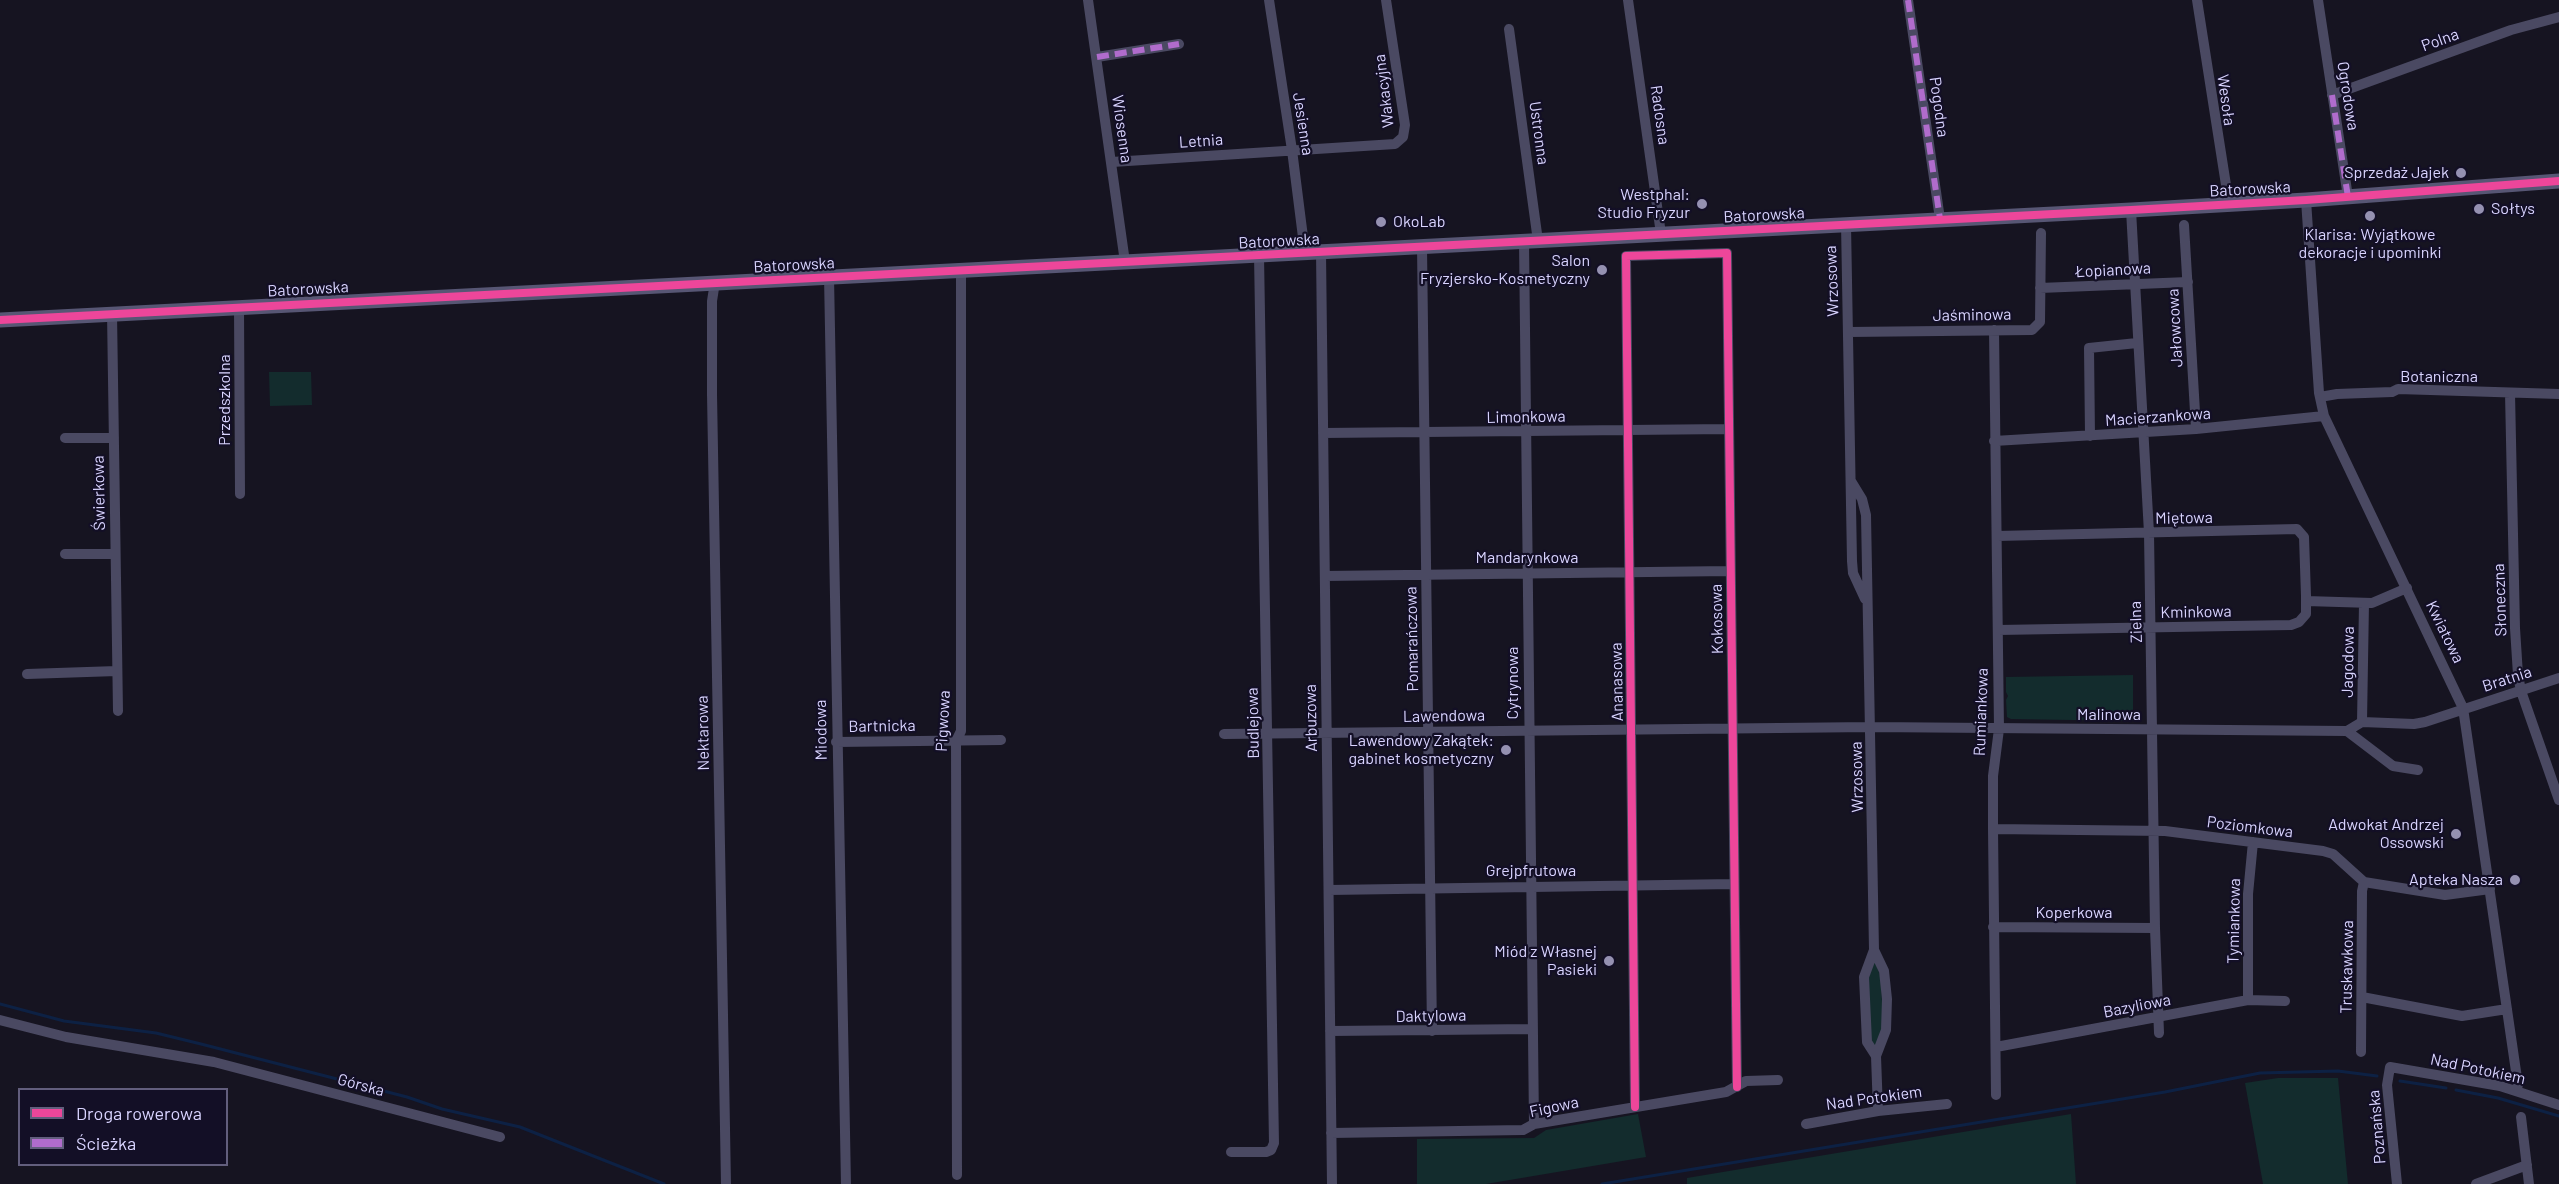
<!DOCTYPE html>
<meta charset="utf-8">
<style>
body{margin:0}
#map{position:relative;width:2559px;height:1184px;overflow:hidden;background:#161421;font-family:Barlow,sans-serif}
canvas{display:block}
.legend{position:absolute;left:18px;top:1088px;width:210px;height:78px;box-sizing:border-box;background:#130f26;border:2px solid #625e7d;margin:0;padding:8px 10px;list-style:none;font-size:18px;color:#d9d4ff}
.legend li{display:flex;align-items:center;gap:12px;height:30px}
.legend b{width:30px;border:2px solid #625e7d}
</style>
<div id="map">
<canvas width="2559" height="1184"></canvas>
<ul class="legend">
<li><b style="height:8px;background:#ed469a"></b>Droga rowerowa</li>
<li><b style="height:8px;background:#b06ccc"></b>Ścieżka</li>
</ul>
</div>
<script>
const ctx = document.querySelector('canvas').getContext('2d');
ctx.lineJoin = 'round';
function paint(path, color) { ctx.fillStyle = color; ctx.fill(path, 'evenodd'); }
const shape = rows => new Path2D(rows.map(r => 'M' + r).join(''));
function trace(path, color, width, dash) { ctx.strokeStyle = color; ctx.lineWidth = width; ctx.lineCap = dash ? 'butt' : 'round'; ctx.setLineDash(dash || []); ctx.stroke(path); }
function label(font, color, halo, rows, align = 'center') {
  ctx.font = font + ' Barlow,sans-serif'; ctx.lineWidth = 4.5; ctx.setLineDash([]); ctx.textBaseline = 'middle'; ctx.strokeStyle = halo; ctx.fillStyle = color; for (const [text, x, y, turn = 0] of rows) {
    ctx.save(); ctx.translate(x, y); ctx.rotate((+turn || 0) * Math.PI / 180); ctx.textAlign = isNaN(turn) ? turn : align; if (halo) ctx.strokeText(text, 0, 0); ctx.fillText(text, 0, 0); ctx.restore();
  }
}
paint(shape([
 [269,372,311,372,312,405,270,406],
 [2133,675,2133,721,2011,719,2007,717,2006,700,2008,696,2006,692,2006,677],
 [1873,963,1876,963,1881,979,1883,1025,1876,1047,1870,1041,1868,981],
 [2278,1078,2338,1078,2348,1184,2263,1184,2245,1083],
 [1638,1114,1646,1157,1486,1184,1417,1184,1417,1139,1534,1138,1546,1130],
 [2071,1114,2076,1184,1687,1184,1687,1178]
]), '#132c2d');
trace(shape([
 [0,1004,64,1021,156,1033,201,1044,407,1097,442,1109,520,1127,664,1184],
 [2400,1081,2446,1088],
 [2456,1090,2498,1098,2559,1116],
 [1602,1184,2165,1092,2260,1073,2338,1071,2377,1076]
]), '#0d2144', 3);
trace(shape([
 [1088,0,1125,262],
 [1269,0,1292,150,1305,253],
 [1628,0,1661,234],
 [1908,0,1940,219],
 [2197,0,2229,204],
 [2318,0,2348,197],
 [1509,29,1538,241],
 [1097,57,1179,44],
 [2332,95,2511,30,2559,17],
 [1112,162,1395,144,1403,137,1405,125,1386,0],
 [2306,200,2319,393,2324,416,2463,708,2518,1085,2516,1091],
 [2131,210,2149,533,2155,928,2159,1033],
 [1846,224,1852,561,1853,573,1865,599],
 [2184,225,2196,429],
 [1524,241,1534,1124],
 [1422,247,1432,1031],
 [1321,252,1332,1184],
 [829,276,846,1184],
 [715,282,712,301,712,394,726,1184],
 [2040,288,2188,282],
 [239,307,240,494],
 [112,313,118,711],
 [1994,330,1999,729,1993,776,1993,829,1996,1095],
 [1849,332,2032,330,2040,322,2041,233],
 [2510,393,2515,628,2518,675,2521,691,2559,800],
 [2320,397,2337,394,2392,392,2398,389,2559,394],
 [1323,433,1729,429],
 [2090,436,2089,348,2137,343],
 [65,438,114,438],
 [1994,441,2196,429,2324,416],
 [1851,481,1862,499,1866,515,1874,950,1864,977,1867,1042,1876,1056],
 [1997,536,2297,529,2304,537,2306,596,2306,614,2299,622,2291,625,1998,630],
 [65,554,115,554],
 [1325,576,1730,571],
 [2306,601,2372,603,2407,588],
 [27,674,117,671],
 [2362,722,2364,603],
 [2347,731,2393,766,2418,770],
 [1224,734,1871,727,2347,731,2362,722,2414,724,2425,722,2559,678],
 [836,742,1001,740],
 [1993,829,2165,831,2323,851,2333,854,2364,882,2445,895,2490,889],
 [1329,890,1734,884],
 [1993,927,2155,928],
 [1874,950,1884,971,1887,999,1886,1030,1876,1056,1878,1111],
 [2362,997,2462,1016,2507,1009],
 [2248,1000,2248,894,2253,842],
 [0,1020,66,1037,214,1062,500,1137],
 [1330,1031,1533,1029],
 [1996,1047,2248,1000,2285,1001],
 [2361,1052,2362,891,2364,882],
 [1635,1107,1626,256,1727,253,1737,1087],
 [2521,1117,2529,1184],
 [1806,1124,1878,1111,1947,1104],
 [1331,1133,1523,1130,1534,1124,1726,1092,1746,1081,1778,1080],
 [1231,1152,1266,1152,1271,1150,1274,1143,1259,255],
 [957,1175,956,741,961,731,961,270],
 [2397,1184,2387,1085,2390,1067,2500,1086,2559,1105],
 [2476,1184,2527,1165]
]), '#4a4962', 10);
trace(shape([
 [0,320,2131,210,2306,200,2559,181]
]), '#575674', 15);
trace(shape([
 [1908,0,1940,219],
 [1097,57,1179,44],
 [2332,95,2348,197]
]), '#b06ccc', 6, [12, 6]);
trace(shape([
 [0,320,2131,210,2306,200,2559,181],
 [1635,1107,1626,256,1727,253,1737,1087]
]), '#ed469a', 8);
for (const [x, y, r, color] of [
 [2461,173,6,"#9591b1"],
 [1702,204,6,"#9591b1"],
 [2479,209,6,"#9591b1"],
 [2370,216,6,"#9591b1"],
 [1381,222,6,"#9591b1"],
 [1602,270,6,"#9591b1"],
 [1506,750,6,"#9591b1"],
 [2456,834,6,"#9591b1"],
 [2515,880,6,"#9591b1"],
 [1609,961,6,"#9591b1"]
]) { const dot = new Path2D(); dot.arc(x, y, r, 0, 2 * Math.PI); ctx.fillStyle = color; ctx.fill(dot); trace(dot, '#130f26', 2); }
label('16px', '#d9d4ff', '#130f26', [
 ["Polna",2440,40,-20],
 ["Wakacyjna",1384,91,-97],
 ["Ogrodowa",2348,96,81],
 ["Wesoła",2226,100,82],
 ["Pogodna",1939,107,82],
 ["Radosna",1660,115,82],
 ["Jesienna",1303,124,81],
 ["Wiosenna",1122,129,82],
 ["Ustronna",1539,133,82],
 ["Letnia",1201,141,-4],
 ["Batorowska",2250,189,-3],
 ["Batorowska",1764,215,-3],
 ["Batorowska",1279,241,-3],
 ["Batorowska",794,265,-3],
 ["Łopianowa",2113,270,-3],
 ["Wrzosowa",1832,281,-92],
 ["Batorowska",308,289,-3],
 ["Jaśminowa",1972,315,-1],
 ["Jałowcowa",2175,328,-93],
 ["Botaniczna",2439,377],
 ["Przedszkolna",225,400,-90],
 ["Limonkowa",1526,417,-1],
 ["Macierzankowa",2158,417,-4],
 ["Świerkowa",99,493,-91],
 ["Miętowa",2184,518,-1],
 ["Mandarynkowa",1527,558],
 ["Słoneczna",2500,600,-92],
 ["Kminkowa",2196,612,-1],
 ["Kokosowa",1717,619,-91],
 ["Zielna",2136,622,-92],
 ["Kwiatowa",2445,632,64],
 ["Pomarańczowa",1412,639,-91],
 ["Jagodowa",2348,662,-89],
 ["Bratnia",2507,679,-18],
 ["Ananasowa",1617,682,-91],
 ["Cytrynowa",1513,683,-90],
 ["Rumiankowa",1981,712,-88],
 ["Malinowa",2109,715],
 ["Lawendowa",1444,716,-1],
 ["Arbuzowa",1311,718,-91],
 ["Pigwowa",943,721,-87],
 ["Budlejowa",1253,723,-91],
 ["Bartnicka",882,726,-1],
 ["Miodowa",821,730,-91],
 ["Nektarowa",703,733,-91],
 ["Wrzosowa",1857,777,-91],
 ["Poziomkowa",2250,827,7],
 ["Grejpfrutowa",1531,871],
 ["Koperkowa",2074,913],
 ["Tymiankowa",2234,921,-89],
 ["Truskawkowa",2347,967,-89],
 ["Bazyliowa",2137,1006,-11],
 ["Daktylowa",1431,1016,-1],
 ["Nad Potokiem",2478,1069,12],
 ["Górska",361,1085,15],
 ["Nad Potokiem",1874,1098,-8],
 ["Figowa",1554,1107,-12],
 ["Poznańska",2377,1127,-95]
]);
label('16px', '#d9d4ff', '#130f26', [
 ["Sprzedaż Jajek",2449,173],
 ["Westphal:",1690,195],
 ["Studio Fryzur",1690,213],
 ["Sołtys",2491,209,"left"],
 ["OkoLab",1393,222,"left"],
 ["Klarisa: Wyjątkowe",2370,235,"center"],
 ["dekoracje i upominki",2370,253,"center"],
 ["Salon",1590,261],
 ["Fryzjersko-Kosmetyczny",1590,279],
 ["Lawendowy Zakątek:",1494,741],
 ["gabinet kosmetyczny",1494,759],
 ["Adwokat Andrzej",2444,825],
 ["Ossowski",2444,843],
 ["Apteka Nasza",2503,880],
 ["Miód z Własnej",1597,952],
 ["Pasieki",1597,970]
], 'right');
</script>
